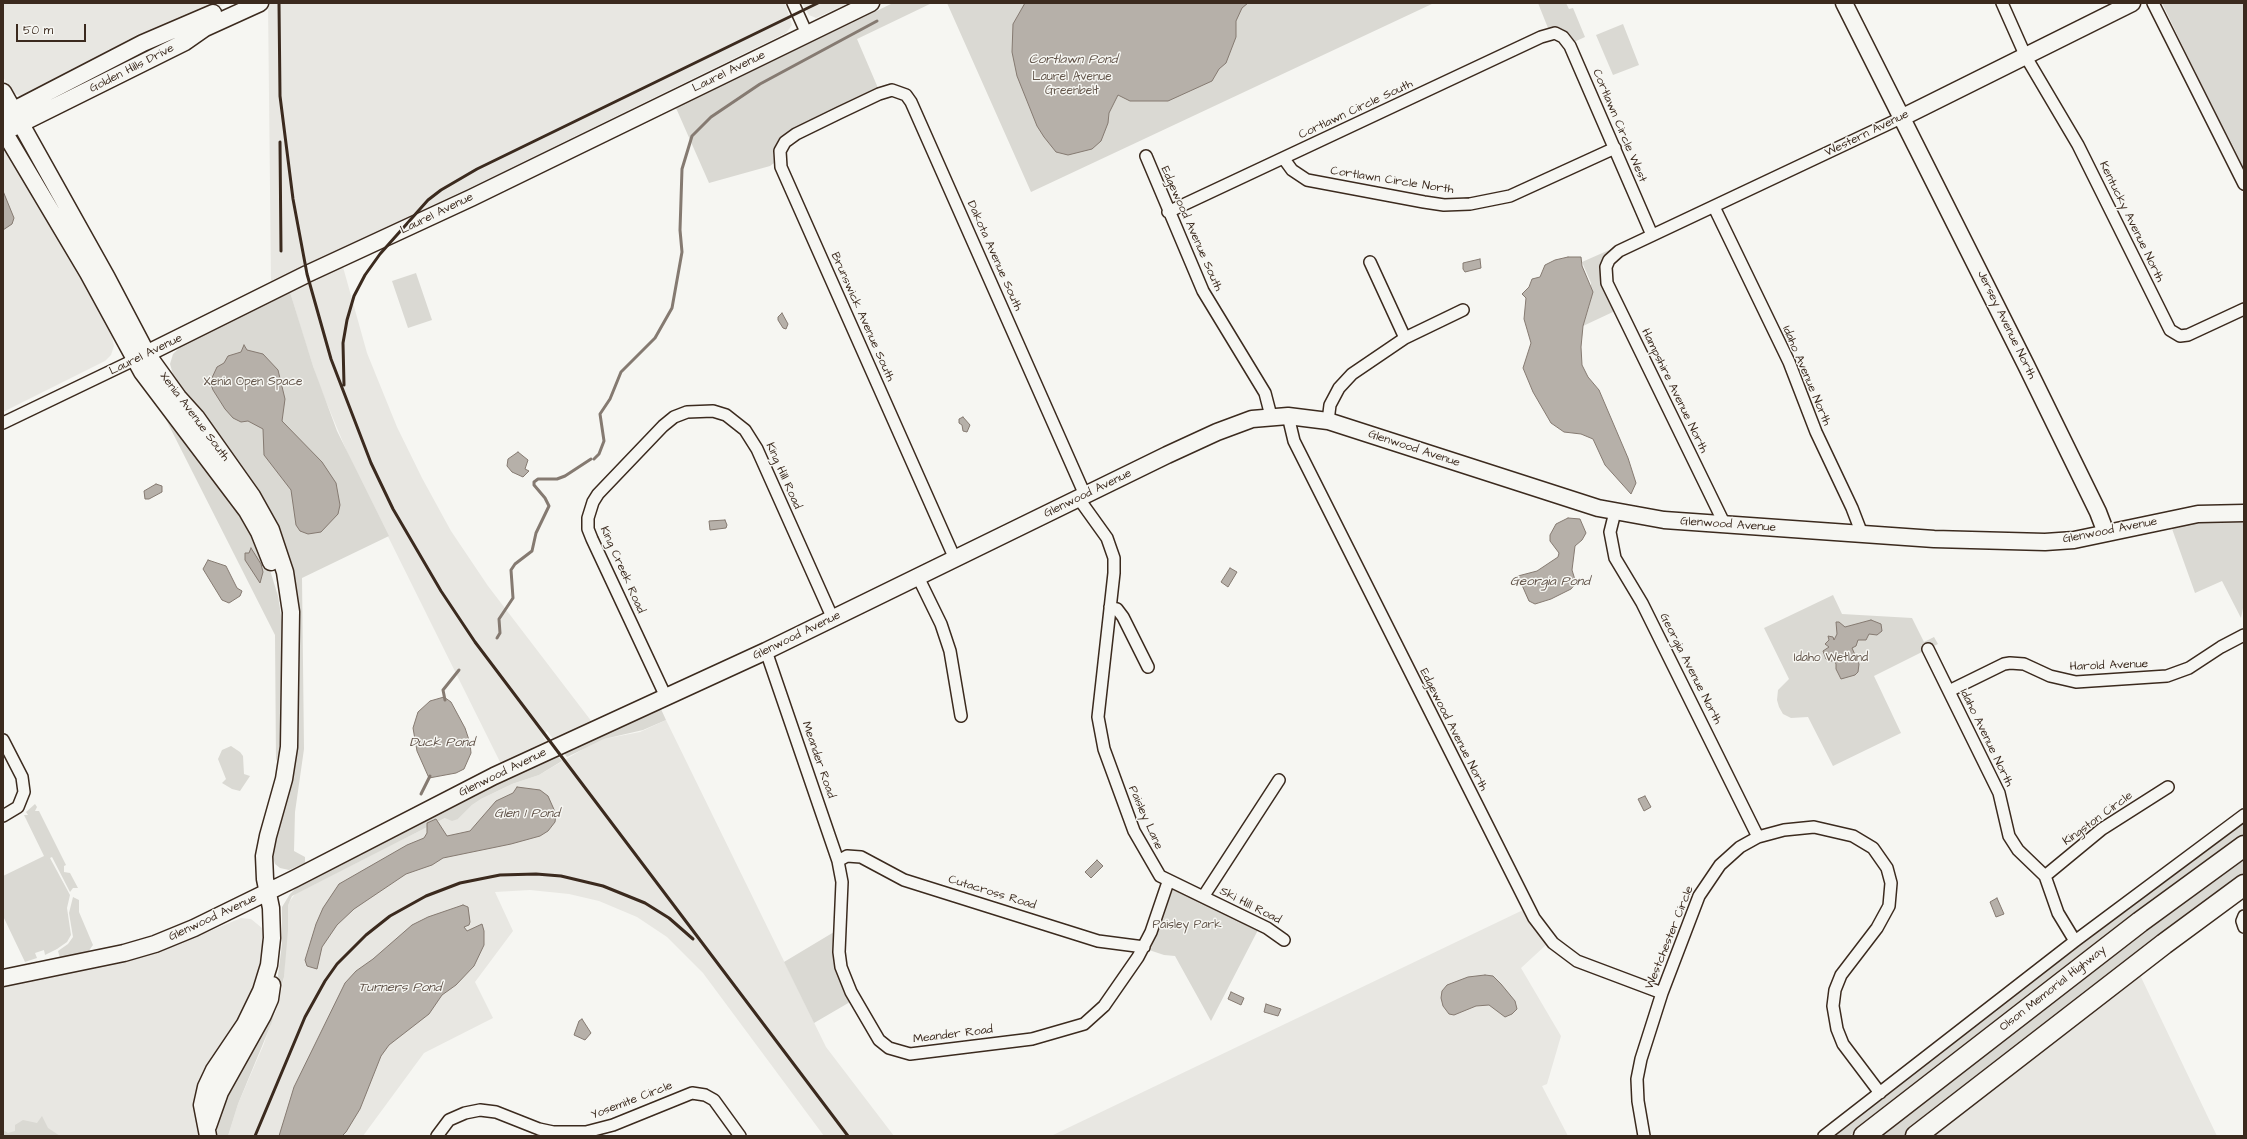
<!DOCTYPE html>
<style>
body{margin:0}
#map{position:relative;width:2247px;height:1139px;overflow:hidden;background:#f6f6f2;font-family:"Architects Daughter",sans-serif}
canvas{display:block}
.frame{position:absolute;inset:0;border:4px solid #3b2a1e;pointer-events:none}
.scale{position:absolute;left:16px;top:24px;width:70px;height:18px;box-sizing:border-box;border:2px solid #3b2a1e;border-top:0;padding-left:5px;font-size:12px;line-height:14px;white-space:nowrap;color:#3b2a1e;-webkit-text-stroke:3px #f6f6f2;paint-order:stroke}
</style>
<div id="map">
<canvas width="2247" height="1139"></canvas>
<div class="frame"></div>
<div class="scale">50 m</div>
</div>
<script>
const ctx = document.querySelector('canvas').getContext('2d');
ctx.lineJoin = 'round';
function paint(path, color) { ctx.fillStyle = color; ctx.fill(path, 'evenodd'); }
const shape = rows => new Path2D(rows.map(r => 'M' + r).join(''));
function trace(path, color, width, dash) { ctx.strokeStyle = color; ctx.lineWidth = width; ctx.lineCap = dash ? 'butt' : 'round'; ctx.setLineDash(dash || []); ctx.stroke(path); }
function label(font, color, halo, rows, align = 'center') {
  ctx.font = font + ' "Architects Daughter",sans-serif'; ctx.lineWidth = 3; ctx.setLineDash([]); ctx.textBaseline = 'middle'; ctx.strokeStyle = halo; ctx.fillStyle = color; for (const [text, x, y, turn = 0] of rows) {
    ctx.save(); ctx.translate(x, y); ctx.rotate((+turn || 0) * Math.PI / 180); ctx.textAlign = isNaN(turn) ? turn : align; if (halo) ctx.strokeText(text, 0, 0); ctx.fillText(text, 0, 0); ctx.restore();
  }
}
paint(shape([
 [3,3,227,3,192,20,139,38,20,96,13,93,3,77],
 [268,3,785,3,792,25,786,33,480,183,271,281],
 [802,3,849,3,816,18,809,15],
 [3,148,7,150,36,195,112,337,114,346,111,355,105,361,3,412],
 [343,267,367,353,397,427,422,478,451,531,488,586,592,722,554,740,547,731,543,737,548,743,501,764,352,464,320,387,306,345,290,292],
 [666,720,826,1047,894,1136,824,1136,703,973,667,937,637,917,599,901,569,894,530,890,495,892,513,931,475,982,493,1018,424,1053,363,1136,228,1136,238,1104,263,1046,279,1002,284,977,287,905,295,894,445,818,458,819,472,805,481,799,512,784,539,775,585,748,604,739,640,732],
 [1523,910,1536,932,1547,944,1521,968,1561,1036,1547,1084,1542,1086,1568,1136,1051,1136],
 [241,918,251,919,262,928,265,934,264,958,200,1136,3,1136,3,986,48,978,134,959,177,945],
 [2140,975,2217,1136,1933,1136]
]), '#e8e7e2');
paint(shape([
 [893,3,932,3,857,39,878,88,786,134,776,145,773,154,774,163,770,166,709,183,676,108],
 [947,3,1434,3,1031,192],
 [1538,3,1566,3,1569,9,1573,8,1585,37,1574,42,1564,30,1556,27,1548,28],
 [2162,3,2244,3,2244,170,2186,53],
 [1623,24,1639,65,1613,75,1596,35],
 [1616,247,1605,256,1600,269,1602,283,1615,311,1583,326,1590,304,1591,283,1582,262],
 [416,273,432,320,408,328,392,281],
 [290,292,313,366,337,431,389,536,302,578,304,749,295,812,294,851,305,857,305,863,289,870,280,868,275,864,271,851,290,790,296,749,292,591,194,405,174,378,170,364,173,354,180,347],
 [152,392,236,501,265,554,278,596,283,628,284,692,282,748,276,761,275,635],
 [2205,521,2244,521,2244,603,2241,618,2222,581,2195,593,2171,526],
 [1833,595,1842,614,1912,618,1924,642,1934,637,1938,644,1874,676,1901,733,1833,766,1808,717,1791,718,1783,714,1779,707,1777,700,1778,690,1789,679,1764,628],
 [660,707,666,720,643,730,604,739,567,757,562,751],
 [231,746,240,752,243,756,244,774,250,776,240,791,232,789,222,783,226,779,218,759,222,750],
 [556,754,562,761,539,775,512,784,481,799,472,805,458,819,452,821,445,818,292,896,288,905,288,930,284,977,272,1022,238,1104,228,1136,215,1136,215,1116,277,983,282,944,282,907,290,894,296,888,351,859],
 [35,804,37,807,35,811,39,811,66,865,64,866,64,872,70,873,78,888,73,888,70,892,52,857,50,858,70,895,67,908,71,935,67,942,57,949,45,955,44,950,35,953,37,958,25,962,3,916,3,876,44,856,24,815,28,815,26,812],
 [2244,822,2244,835,1865,1124,1849,1136,1832,1136,2078,944],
 [2244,854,2244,878,1906,1136,1878,1136],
 [1173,890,1181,892,1258,930,1211,1021,1175,956,1164,955,1149,950,1169,892],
 [73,897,79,900,79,912,93,945,88,952,60,958,58,951,68,944,73,937,69,913],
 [834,932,833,953,836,970,850,1002,814,1023,784,962],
 [42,1116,48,1128,60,1136,3,1136,3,1130,8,1133,15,1131,15,1125,23,1120,37,1123]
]), '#dad9d3');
const water = shape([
 [1025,3,1248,3,1242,8,1236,21,1236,37,1226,63,1219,69,1212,81,1168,101,1130,101,1118,95,1109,113,1108,123,1101,141,1092,149,1068,155,1056,152,1044,137,1037,126,1017,76,1012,52,1013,24,1025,3],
 [3,191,14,218,12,224,3,230,3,191],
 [1568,257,1581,257,1582,266,1593,292,1583,326,1581,347,1582,365,1588,377,1599,390,1628,458,1636,483,1631,494,1605,465,1593,439,1581,434,1564,432,1551,423,1533,392,1523,368,1531,343,1524,319,1526,298,1522,294,1529,287,1532,279,1540,277,1545,265,1555,260,1568,257],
 [1480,259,1481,268,1465,272,1463,269,1463,263,1480,259],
 [782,313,788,324,786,329,783,328,778,320,778,317,782,313],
 [244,345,247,350,263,354,278,370,285,399,282,421,322,462,336,483,340,505,338,514,321,532,308,534,300,531,296,525,291,490,264,455,263,429,248,421,241,422,233,418,225,409,213,390,210,382,217,367,224,363,228,356,241,352,244,345],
 [963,417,970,425,967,432,963,431,962,425,959,423,959,419,963,417],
 [518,452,528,460,525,469,529,471,523,477,512,472,507,466,508,459,518,452],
 [156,484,162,486,162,492,149,499,145,499,144,491,156,484],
 [1568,518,1580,519,1586,533,1582,540,1575,546,1572,570,1576,583,1571,589,1551,599,1535,604,1529,601,1518,576,1537,571,1558,557,1559,553,1550,541,1550,535,1556,524,1568,518],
 [725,520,727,525,726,528,710,530,709,521,725,520],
 [251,548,261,564,263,572,260,583,245,560,245,553,249,553,251,548],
 [208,560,226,566,237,588,242,591,240,596,229,603,222,600,203,569,208,560],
 [1230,568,1237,572,1228,587,1221,582,1230,568],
 [1871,620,1881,624,1882,631,1877,635,1869,634,1866,640,1858,640,1856,646,1852,648,1859,664,1858,672,1855,675,1841,679,1836,669,1836,664,1834,660,1829,662,1826,659,1823,651,1829,647,1825,644,1829,640,1828,636,1833,637,1834,640,1837,634,1836,622,1839,622,1845,627,1871,620],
 [444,697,451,702,465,728,470,743,471,753,464,769,456,773,429,778,417,751,413,728,418,712,430,701,444,697],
 [517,787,540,790,548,796,556,814,555,822,548,831,540,836,511,844,443,858,432,865,406,874,354,909,337,925,322,947,317,969,307,966,305,960,316,924,323,908,339,884,407,845,424,838,427,833,427,823,436,819,447,836,470,831,496,801,513,793,517,787],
 [1645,796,1651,807,1644,811,1638,799,1645,796],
 [1097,860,1103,866,1091,878,1085,872,1097,860],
 [1997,898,2004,914,1996,917,1990,902,1997,898],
 [463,905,468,907,470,922,469,925,464,927,467,931,482,924,484,931,484,945,474,966,456,985,442,995,429,1014,389,1045,381,1056,360,1109,346,1132,342,1136,279,1136,294,1087,345,983,356,971,373,959,412,925,428,917,463,905],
 [1485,975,1493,976,1501,984,1515,1001,1517,1009,1512,1014,1505,1017,1489,1005,1476,1006,1454,1015,1449,1014,1443,1006,1441,998,1442,991,1447,985,1468,977,1485,975],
 [1231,992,1244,998,1241,1005,1228,999,1231,992],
 [1266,1004,1281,1009,1278,1016,1264,1012,1266,1004],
 [582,1019,591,1033,585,1040,574,1035,579,1021,582,1019]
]);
paint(water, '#b6b0a9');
trace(water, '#857a71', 1);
trace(shape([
 [594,459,599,454,604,441,600,414,610,399,621,372,655,338,672,308,682,252,680,230,682,169,692,136,711,117,760,84,877,21],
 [497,638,500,633,499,619,513,598,511,570,515,564,532,551,536,533,549,506,545,498,534,485,534,482,538,479,557,479,565,476,591,459],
 [445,700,443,690,459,670],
 [421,794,430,776]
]), '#857a71', 3);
const street = shape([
 [793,3,807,34],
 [2002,3,2026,57,2078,145,2170,330,2180,336,2188,335,2244,309],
 [2153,3,2244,184],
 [1146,156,1203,291,1265,393,1271,416],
 [1284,159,1292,170,1307,180,1424,202,1444,205,1470,204,1510,196,1615,148],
 [1714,207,1789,362,1816,432,1852,508,1862,534],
 [1168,212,1541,37,1555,33,1563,37,1570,46,1652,235],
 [1370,262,1405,338],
 [1288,416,1294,441,1534,918,1553,943,1577,961,1662,993],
 [1328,421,1330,405,1339,388,1352,374,1405,338,1463,310],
 [3,423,134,360],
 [1079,499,1107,538,1114,558,1114,573,1098,717,1104,749,1134,831,1160,876,1267,928,1284,940],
 [1615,512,1610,532,1615,558,1642,603,1758,837],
 [1725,525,1607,283,1606,267,1609,260,1619,251,1903,117],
 [955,559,781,167,780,151,785,142,796,134,839,113,879,94,892,90,906,95,911,102,1085,495],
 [918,577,941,624,950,651,961,716],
 [1110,607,1117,609,1123,617,1148,667],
 [1928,649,1999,793,2009,836,2018,850,2045,876,2058,913,2075,941],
 [766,651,838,861,842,882,839,952,841,967,851,992,879,1040,889,1048,910,1054,1032,1039,1084,1024,1104,1006,1138,957,1151,932,1168,882],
 [1949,691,2004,664,2010,663,2024,664,2050,676,2076,682,2167,676,2189,668,2221,647,2244,635],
 [666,697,592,539,588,529,588,518,593,502,598,494,663,426,674,417,687,412,713,411,726,415,745,430,757,449,833,619],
 [3,740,22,777,24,792,18,807,3,816],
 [838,861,847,856,861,857,904,880,1098,941,1144,947],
 [2045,876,2102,829,2168,787],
 [1203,897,1279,780],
 [2244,916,2242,921,2244,927],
 [437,1136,449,1120,465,1113,480,1110,496,1112,539,1129,553,1132,586,1132,613,1125,692,1093,705,1095,714,1100,740,1136],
 [1644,1136,1638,1101,1637,1079,1641,1059,1662,993,1699,896,1720,865,1740,847,1758,837,1784,830,1814,827,1853,836,1873,848,1887,868,1891,883,1889,906,1877,928,1841,975,1835,990,1833,1006,1837,1029,1843,1044,1880,1093],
 [1824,1136,2075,941,2244,815]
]);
const secondary = shape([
 [1844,3,2026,365,2098,512,2106,533],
 [3,92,107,278,147,354,178,397,196,417,252,496,271,530,285,572,291,612,289,747,284,779,268,836,264,856,265,879,271,908,272,938,269,965,261,991,245,1024,214,1070,206,1087,202,1105,208,1136],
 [4,115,143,43,213,13],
 [1903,117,2132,3],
 [12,128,185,42,205,28,260,3],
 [3,130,88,273,142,372,247,511,259,532,271,562],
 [134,360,307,274,471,198,871,3],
 [3,978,124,953,155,944,194,928,294,879,494,776,766,651,1167,455,1217,432,1252,419,1288,416,1328,421,1598,508,1664,520,1934,539,2045,542,2074,540,2198,514,2244,513],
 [208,1126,220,1092,263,1015,270,999,272,985]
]);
const highway = shape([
 [1864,1136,2140,922,2244,846],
 [1916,1136,2164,944,2244,885]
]);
trace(street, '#3b2a1e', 14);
trace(secondary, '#3b2a1e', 19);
trace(highway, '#3b2a1e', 23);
trace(street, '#f6f6f2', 11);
trace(secondary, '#f6f6f2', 16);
trace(highway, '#f6f6f2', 20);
trace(shape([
 [279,3,280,96,293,199,307,274,331,359,371,463,393,509,441,591,475,642,848,1136],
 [280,142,281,251],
 [344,385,343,343,347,320,354,296,365,275,380,254,428,200,441,190,477,169,818,3],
 [255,1136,305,1017,325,981,337,964,366,935,390,916,426,896,460,883,500,875,536,874,561,876,603,886,645,903,669,918,693,939]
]), '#3b2a1e', 3);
label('12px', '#3b2a1e', '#f6f6f2', [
 ["Golden Hills Drive",132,69,-27],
 ["Laurel Avenue",729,72,-26],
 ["Cortlawn Circle South",1356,110,-25],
 ["Cortlawn Circle West",1619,126,67],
 ["Western Avenue",1867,134,-26],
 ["Cortlawn Circle North",1392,181,9],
 ["Laurel Avenue",437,214,-26],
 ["Kentucky Avenue North",2131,222,64],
 ["Edgewood Avenue South",1191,229,66],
 ["Dakota Avenue South",994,256,66],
 ["Brunswick Avenue South",862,317,66],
 ["Jersey Avenue North",2006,325,64],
 ["Laurel Avenue",146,355,-26],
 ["Idaho Avenue North",1806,376,67],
 ["Hampshire Avenue North",1674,391,64],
 ["Xenia Avenue South",194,417,53],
 ["Glenwood Avenue",1414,449,18],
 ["King Hill Road",783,476,66],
 ["Glenwood Avenue",1088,494,-26],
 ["Glenwood Avenue",1728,525,4],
 ["Glenwood Avenue",2110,531,-11],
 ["King Creek Road",622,570,66],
 ["Glenwood Avenue",797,636,-26],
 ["Harold Avenue",2109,666,-2],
 ["Georgia Avenue North",1690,669,63],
 ["Edgewood Avenue North",1453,730,63],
 ["Idaho Avenue North",1986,738,64],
 ["Meander Road",818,760,71],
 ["Glenwood Avenue",503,773,-26],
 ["Paisley Lane",1145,818,66],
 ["Kingston Circle",2098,819,-36],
 ["Cutacross Road",992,893,17],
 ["Ski Hill Road",1250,906,27],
 ["Glenwood Avenue",213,918,-25],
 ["Westchester Circle",1670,938,-68],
 ["Olson Memorial Highway",2053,989,-38],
 ["Meander Road",953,1035,-7],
 ["Yosemite Circle",632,1101,-21]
]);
label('12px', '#63564b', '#f6f6f2', [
 ["Laurel Avenue",1072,77],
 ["Greenbelt",1072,91],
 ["Xenia Open Space",253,382],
 ["Idaho Wetland",1831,658],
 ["Paisley Park",1187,925]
]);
label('italic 13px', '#605248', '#f6f6f2', [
 ["Cortlawn Pond",1073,60],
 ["Georgia Pond",1550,582],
 ["Duck Pond",442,743],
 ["Glen 1 Pond",527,814],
 ["Turners Pond",400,988]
]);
</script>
